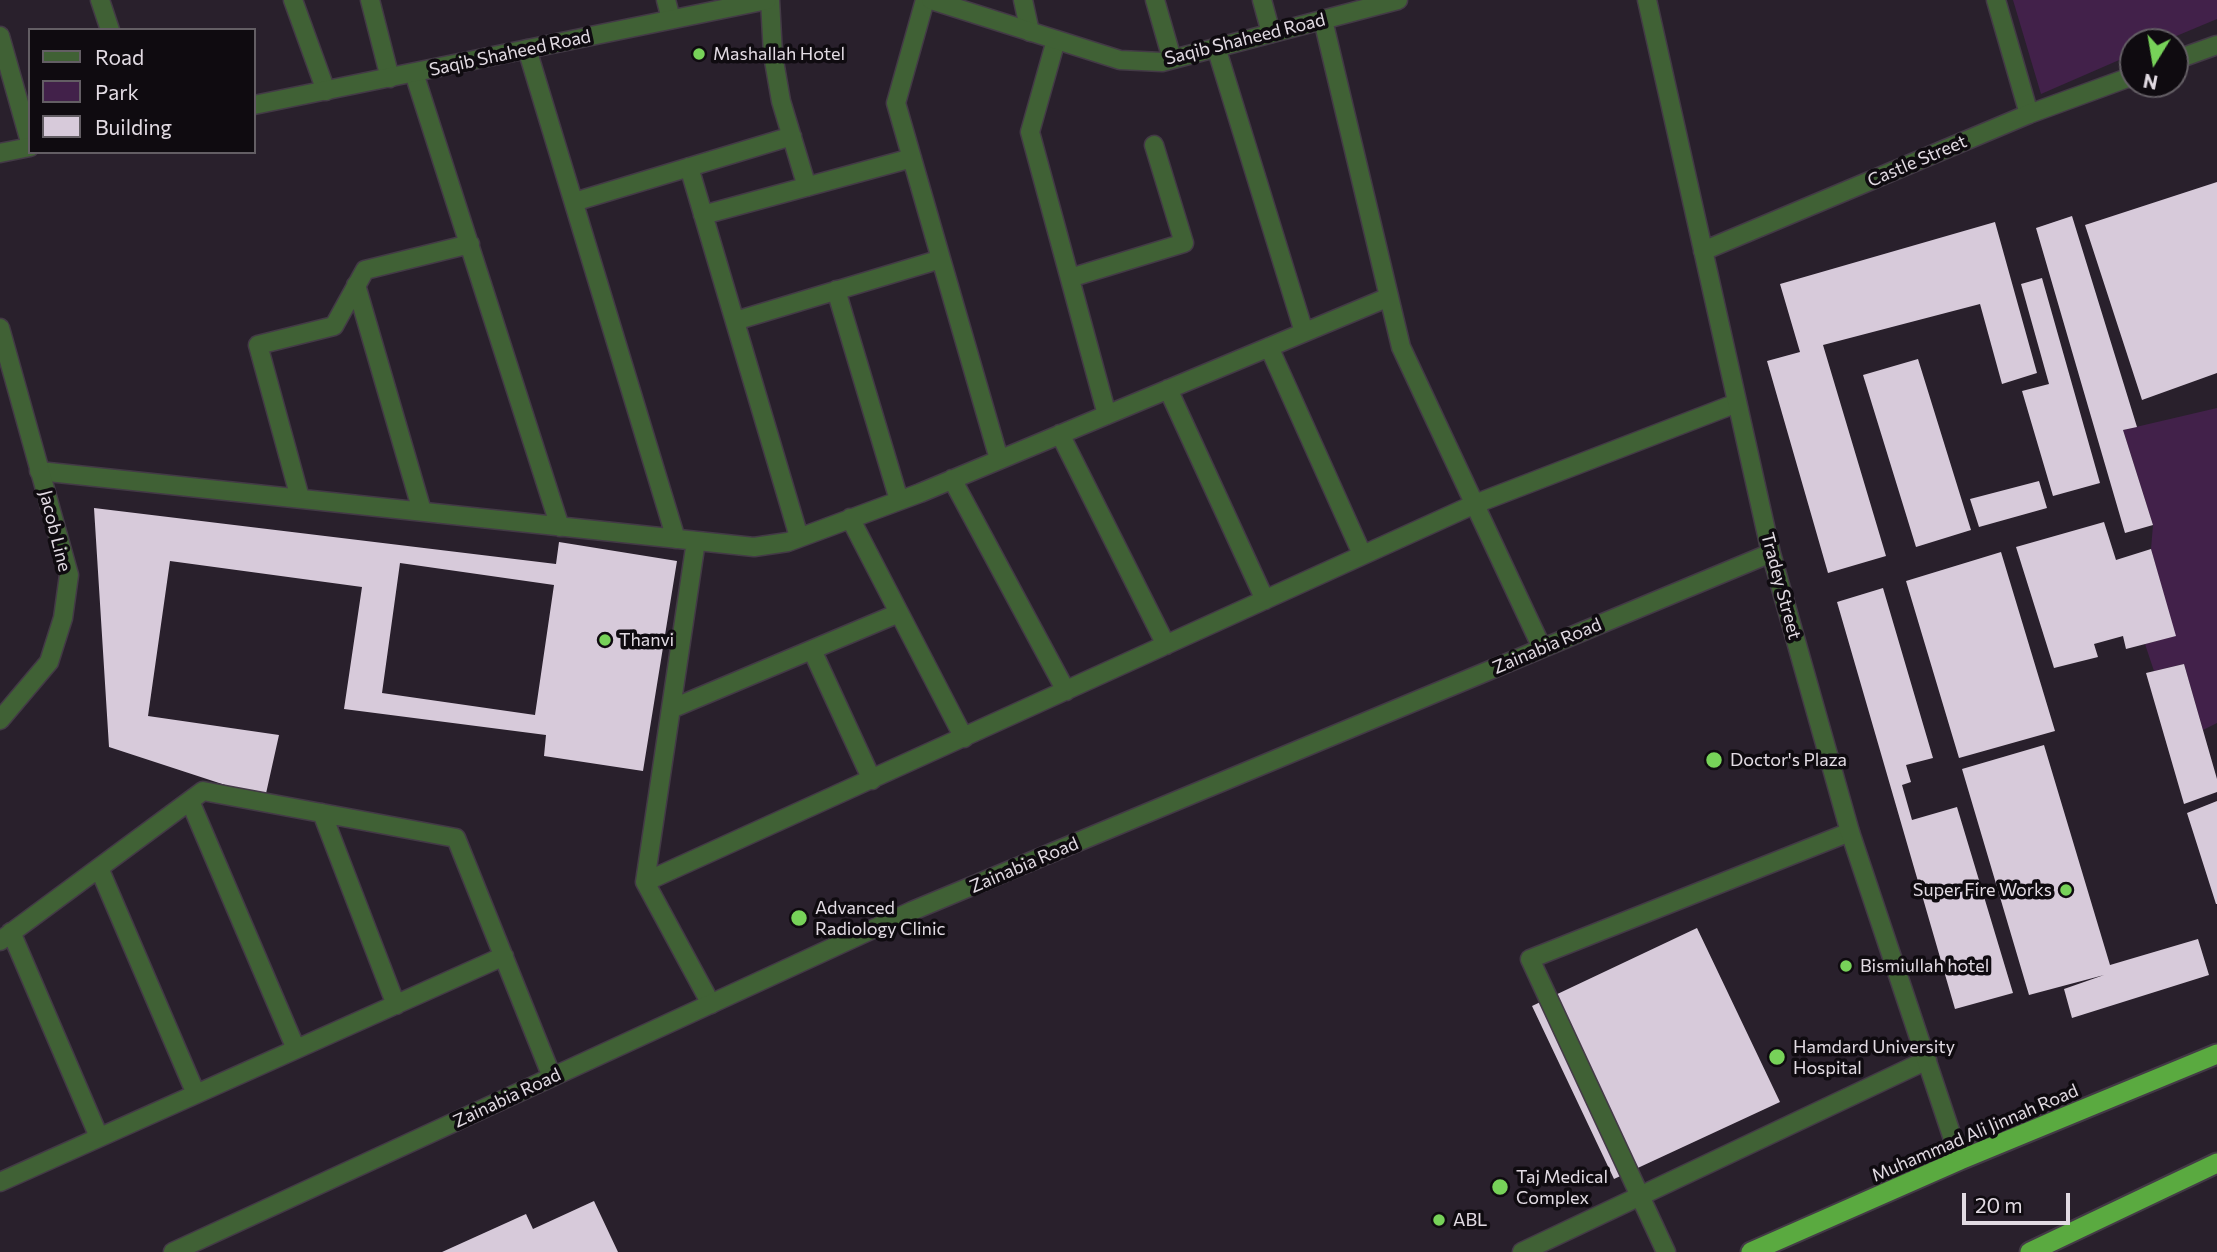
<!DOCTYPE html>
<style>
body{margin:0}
#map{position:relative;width:2217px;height:1252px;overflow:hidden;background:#29202c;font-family:Commissioner,sans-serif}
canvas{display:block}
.legend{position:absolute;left:28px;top:28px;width:228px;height:126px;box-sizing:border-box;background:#0f0b10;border:2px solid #635e64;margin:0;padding:9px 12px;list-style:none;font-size:21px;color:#e2dbe3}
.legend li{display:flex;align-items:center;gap:14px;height:35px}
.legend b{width:35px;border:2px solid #635e64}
.north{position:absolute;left:2119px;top:28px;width:70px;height:70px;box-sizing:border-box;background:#0f0b10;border:2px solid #635e64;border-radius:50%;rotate:191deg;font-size:19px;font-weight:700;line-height:28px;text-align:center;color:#e2dbe3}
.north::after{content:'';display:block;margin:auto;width:24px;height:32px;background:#77d259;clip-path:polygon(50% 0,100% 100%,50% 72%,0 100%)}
.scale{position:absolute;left:1962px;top:1193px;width:108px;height:32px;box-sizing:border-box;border:4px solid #e2dbe3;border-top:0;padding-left:9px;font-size:21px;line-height:24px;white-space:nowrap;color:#e2dbe3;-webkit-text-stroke:5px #0f0b10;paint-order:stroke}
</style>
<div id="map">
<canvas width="2217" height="1252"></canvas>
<ul class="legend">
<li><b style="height:9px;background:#406135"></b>Road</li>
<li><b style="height:19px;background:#42214a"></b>Park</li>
<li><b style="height:19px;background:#d7cada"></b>Building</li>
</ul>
<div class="north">N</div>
<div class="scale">20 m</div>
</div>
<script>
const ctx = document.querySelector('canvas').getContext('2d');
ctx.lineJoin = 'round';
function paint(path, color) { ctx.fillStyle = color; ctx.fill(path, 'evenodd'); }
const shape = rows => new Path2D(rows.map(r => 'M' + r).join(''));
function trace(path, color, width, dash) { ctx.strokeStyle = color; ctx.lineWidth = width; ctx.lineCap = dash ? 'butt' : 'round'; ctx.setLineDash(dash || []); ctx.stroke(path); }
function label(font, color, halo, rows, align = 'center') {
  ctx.font = font + ' Commissioner,sans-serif'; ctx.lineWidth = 7; ctx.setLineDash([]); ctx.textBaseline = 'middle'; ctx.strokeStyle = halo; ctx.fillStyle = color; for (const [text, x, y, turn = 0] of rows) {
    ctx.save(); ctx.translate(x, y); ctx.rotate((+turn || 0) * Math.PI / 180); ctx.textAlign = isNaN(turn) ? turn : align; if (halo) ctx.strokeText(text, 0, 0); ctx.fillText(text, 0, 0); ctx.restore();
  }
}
paint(shape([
 [2013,0,2217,0,2217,19,2162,42,2133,42,2133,54,2041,94],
 [2217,408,2217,723,2203,730,2184,664,2154,671,2145,644,2175,636,2151,549,2153,525,2123,430]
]), '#42214a');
paint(shape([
 [2217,182,2217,373,2142,400,2085,225],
 [2072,216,2137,427,2123,430,2153,525,2125,533,2036,228],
 [1995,222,2037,373,2002,384,1980,304,1823,345,1886,556,1828,573,1767,361,1800,352,1780,284],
 [2042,278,2100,483,2053,496,2022,391,2049,384,2021,284],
 [1918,359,1971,530,1916,547,1863,375],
 [2039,481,2047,508,1979,527,1970,499],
 [94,508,556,564,559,542,677,561,643,771,544,756,546,735,344,709,362,587,170,561,148,716,279,735,265,798,109,747],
 [400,563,554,585,535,715,382,693],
 [2104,522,2116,560,2151,549,2176,636,2126,649,2123,636,2094,644,2098,657,2054,668,2016,547],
 [2001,552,2055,731,1959,758,1906,581],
 [1883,588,1933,758,1906,765,1911,782,1902,785,1912,820,1957,807,2013,993,1955,1009,1837,602],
 [2184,664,2217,779,2217,792,2184,804,2146,673],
 [2044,745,2110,965,2198,939,2209,975,2072,1018,2064,989,2104,975,2029,995,1962,769],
 [2217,801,2217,904,2216,904,2187,813],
 [1697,928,1780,1102,1614,1179,1532,1006],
 [594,1201,618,1252,442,1252,526,1214,533,1229]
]), '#d7cada');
const minor = shape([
 [100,0,110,30],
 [293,0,326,91],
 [370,0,390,78],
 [666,0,671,19],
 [770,0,773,55,781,101,807,187],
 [925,0,896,103,941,259],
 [1023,0,1030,32],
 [1155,0,1172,59],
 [1262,0,1271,33],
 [1996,0,2029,114],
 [1323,20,1401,347,1542,648],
 [0,36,30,142],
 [1056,40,1030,132,1107,415],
 [1216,47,1304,332],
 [527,49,676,539],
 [414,73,560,527],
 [689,167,799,537],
 [574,202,792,136],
 [703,215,912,158],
 [1070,278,1184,243,1154,145],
 [356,285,422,511],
 [836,290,899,500],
 [735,321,941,259,999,459],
 [1269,347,1362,554],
 [1168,389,1265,600],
 [1060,434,1166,645],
 [39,471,754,547,788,542,920,493,1389,297],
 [952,479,1066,691],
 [300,498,258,345,334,326,365,270,470,244],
 [850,518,964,738],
 [696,541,645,882,711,1004],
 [812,650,872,780],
 [671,709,899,613],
 [190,801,296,1049],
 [322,813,396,1005],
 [99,868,196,1094],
 [645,882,1475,504,1737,403],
 [11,932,99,1137],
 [0,941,203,791,456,838,552,1077],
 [0,1182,504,956],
 [1522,1252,1927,1060],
 [1666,1252,1530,959,1850,832]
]);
const tertiary = shape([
 [931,0,1120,60,1162,62,1398,0],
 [1647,0,1771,553,1850,832,1960,1160],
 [2175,60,2217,45],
 [254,105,767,0],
 [0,153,30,147],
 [1703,251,2029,114,2133,76],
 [0,328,69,575,63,618,49,662,0,720],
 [173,1252,912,911,1771,553]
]);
const trunk = shape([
 [1751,1252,1960,1160,2217,1054],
 [2030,1252,2217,1163]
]);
trace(minor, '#433a46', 21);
trace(tertiary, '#433a46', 21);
trace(trunk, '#433a46', 23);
trace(minor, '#406135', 18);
trace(tertiary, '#406135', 18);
trace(trunk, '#5aaa40', 19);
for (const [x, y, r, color] of [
 [699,54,7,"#77d259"],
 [605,640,7,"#77d259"],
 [1714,760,9,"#77d259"],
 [2066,890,7,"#77d259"],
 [799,918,9,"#77d259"],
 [1846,966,7,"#77d259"],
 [1777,1057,9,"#77d259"],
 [1500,1187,9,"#77d259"],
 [1439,1220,7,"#77d259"]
]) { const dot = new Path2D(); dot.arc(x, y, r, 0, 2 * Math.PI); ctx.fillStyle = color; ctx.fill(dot); trace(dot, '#0f0b10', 2.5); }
label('18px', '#e2dbe3', '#0f0b10', [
 ["Saqib Shaheed Road",1245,39,-14],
 ["Saqib Shaheed Road",510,53,-12],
 ["Castle Street",1917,161,-23],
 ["Jacob Line",55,531,76],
 ["Tradey Street",1781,586,75],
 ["Zainabia Road",1547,646,-23],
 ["Zainabia Road",1024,865,-23],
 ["Zainabia Road",507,1098,-25],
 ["Muhammad Ali Jinnah Road",1975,1133,-23]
]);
label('18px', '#e2dbe3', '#0f0b10', [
 ["Mashallah Hotel",713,54],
 ["Thanvi",619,640],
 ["Doctor's Plaza",1730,760],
 ["Super Fire Works",2052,890,"right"],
 ["Advanced",815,908],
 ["Radiology Clinic",815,929],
 ["Bismiullah hotel",1860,966],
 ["Hamdard University",1793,1047],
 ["Hospital",1793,1068],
 ["Taj Medical",1516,1177],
 ["Complex",1516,1198],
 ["ABL",1453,1220]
], 'left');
</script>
